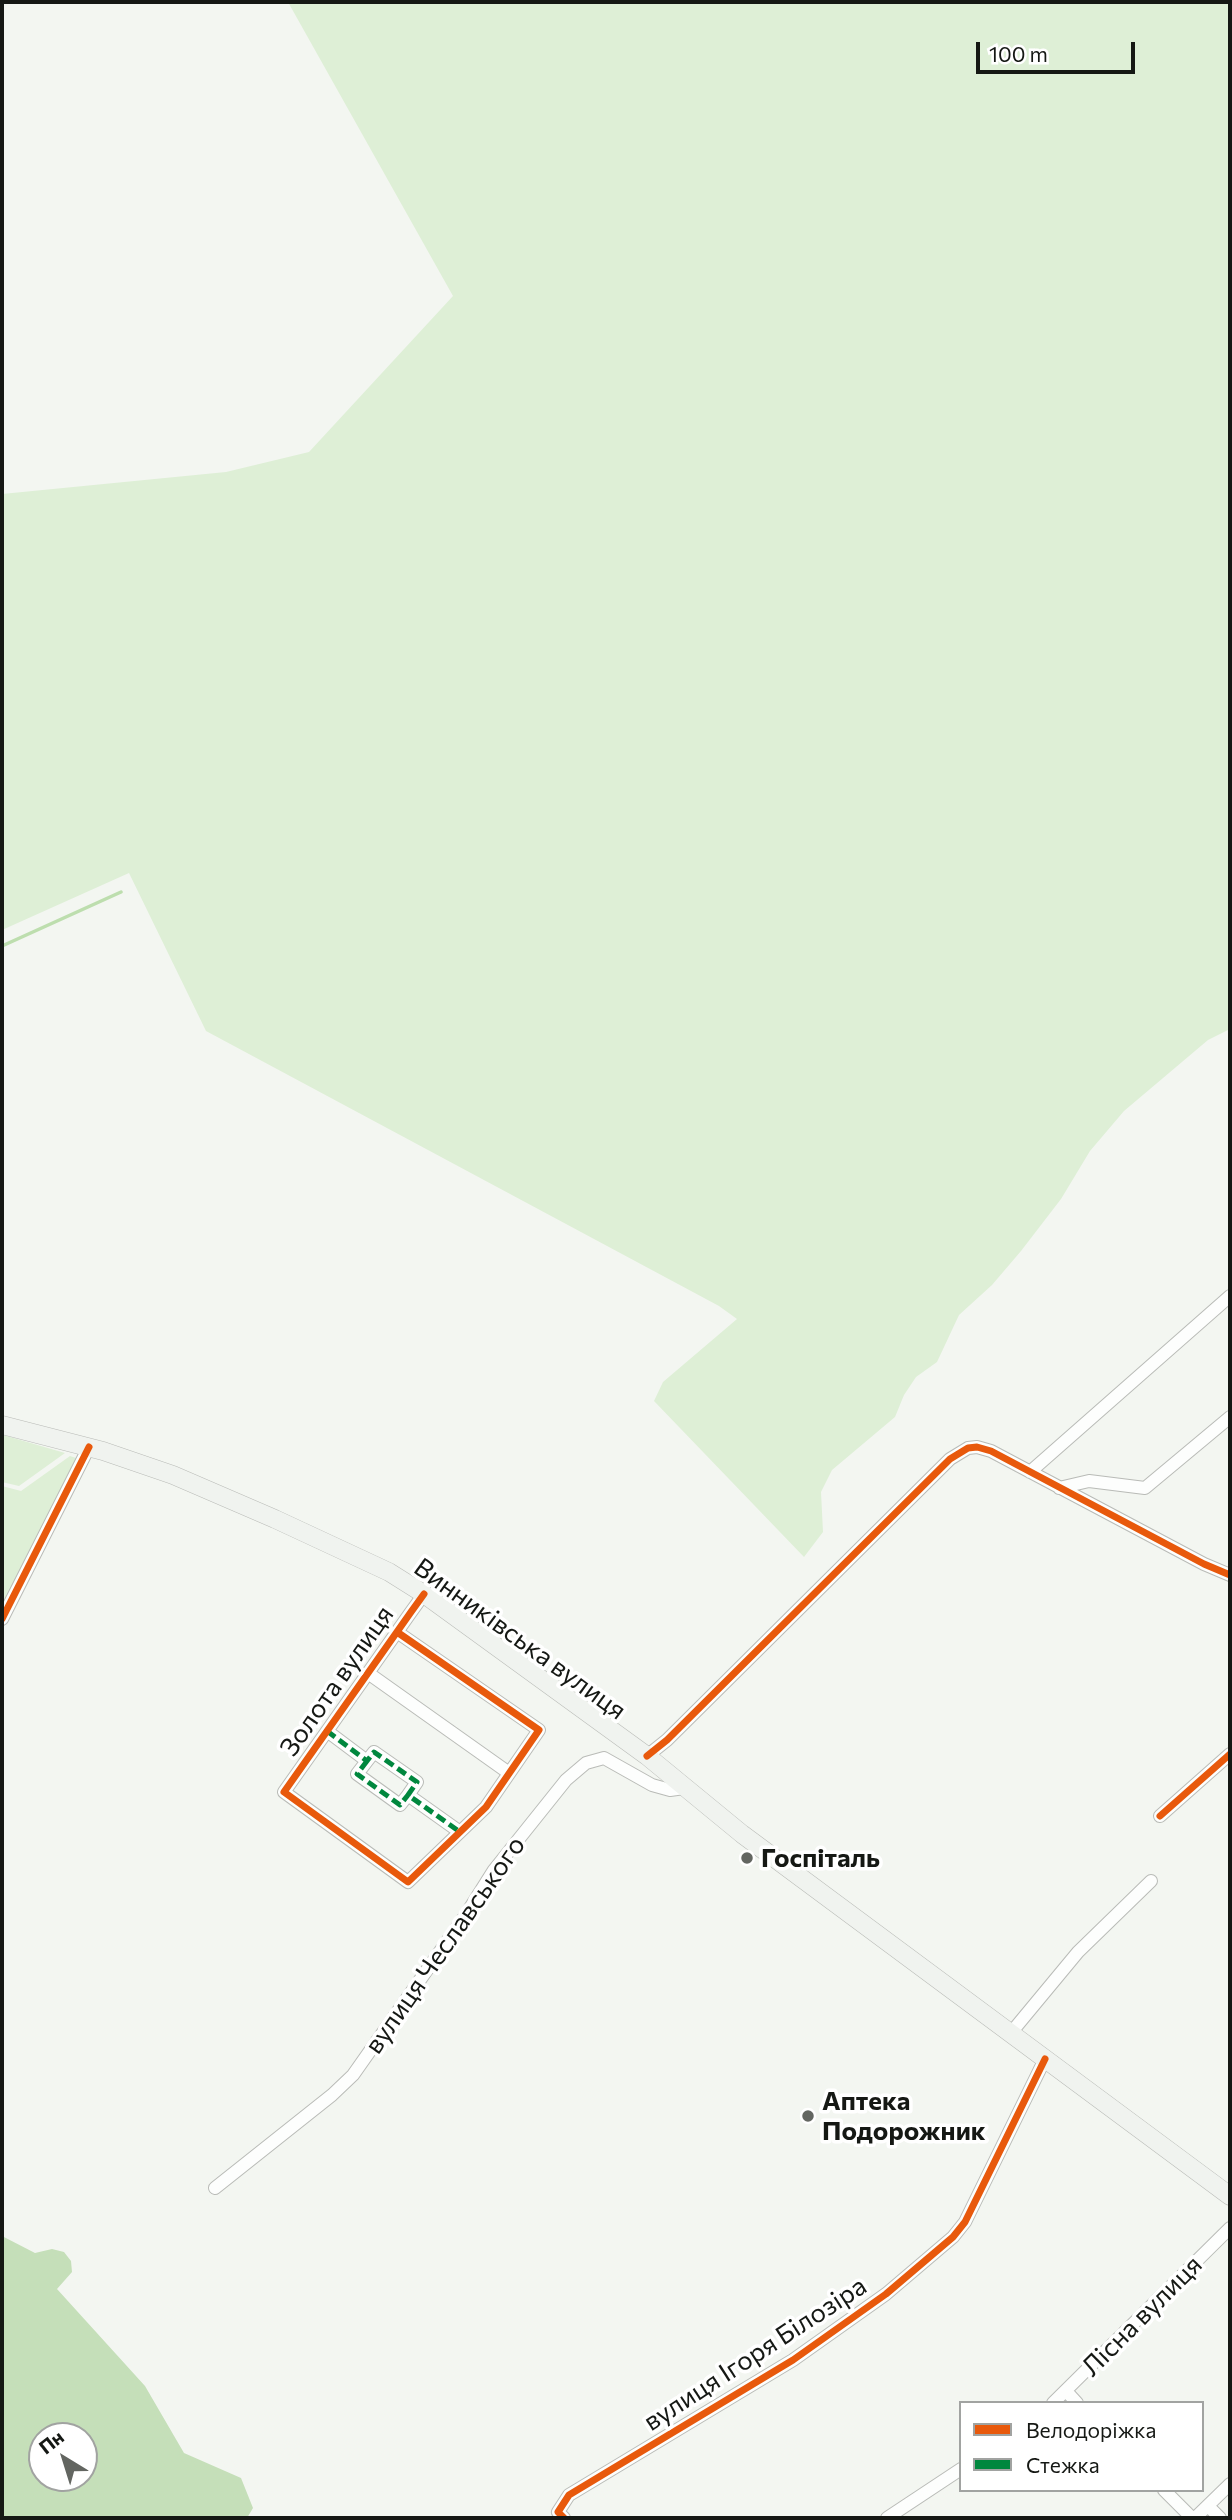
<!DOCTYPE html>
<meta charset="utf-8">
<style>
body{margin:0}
#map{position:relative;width:1232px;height:2520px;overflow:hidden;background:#f3f6f1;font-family:Commissioner,sans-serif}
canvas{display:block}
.frame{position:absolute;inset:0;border:4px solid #151814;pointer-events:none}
.legend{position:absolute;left:959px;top:2401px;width:245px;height:91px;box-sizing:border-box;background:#fff;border:2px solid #a1a3a1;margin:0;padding:9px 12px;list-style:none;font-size:21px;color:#151814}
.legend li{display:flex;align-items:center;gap:14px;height:35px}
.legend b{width:35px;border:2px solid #a1a3a1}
.north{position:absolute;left:28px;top:2422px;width:70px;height:70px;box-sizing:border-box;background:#fff;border:2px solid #a1a3a1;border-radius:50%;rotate:322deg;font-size:19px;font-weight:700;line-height:28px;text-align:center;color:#151814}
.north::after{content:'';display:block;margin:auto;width:24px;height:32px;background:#636661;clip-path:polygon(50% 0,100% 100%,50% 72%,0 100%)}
.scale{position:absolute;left:976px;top:42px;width:159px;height:32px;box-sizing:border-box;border:4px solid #151814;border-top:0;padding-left:9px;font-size:21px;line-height:24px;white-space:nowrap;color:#151814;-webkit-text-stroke:5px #fff;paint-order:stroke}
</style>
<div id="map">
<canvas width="1232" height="2520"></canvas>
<div class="frame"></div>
<ul class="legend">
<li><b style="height:9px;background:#e8590c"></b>Велодоріжка</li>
<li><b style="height:9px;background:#00873e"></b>Стежка</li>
</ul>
<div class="north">Пн</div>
<div class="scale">100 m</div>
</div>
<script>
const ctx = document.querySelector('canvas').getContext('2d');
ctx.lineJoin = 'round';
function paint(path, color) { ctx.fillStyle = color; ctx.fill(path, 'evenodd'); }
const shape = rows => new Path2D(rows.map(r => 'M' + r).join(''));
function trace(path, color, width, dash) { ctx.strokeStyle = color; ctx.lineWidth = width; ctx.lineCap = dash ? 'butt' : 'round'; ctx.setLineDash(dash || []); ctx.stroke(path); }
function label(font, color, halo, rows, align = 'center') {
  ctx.font = font + ' Commissioner,sans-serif'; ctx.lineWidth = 7; ctx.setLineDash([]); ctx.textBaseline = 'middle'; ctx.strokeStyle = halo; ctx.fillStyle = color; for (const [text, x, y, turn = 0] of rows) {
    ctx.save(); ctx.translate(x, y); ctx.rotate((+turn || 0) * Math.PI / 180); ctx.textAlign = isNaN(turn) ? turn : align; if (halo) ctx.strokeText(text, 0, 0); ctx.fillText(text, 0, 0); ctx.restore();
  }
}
paint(shape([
 [288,2,1230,2,1230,1029,1208,1040,1124,1111,1090,1151,1061,1199,1021,1251,992,1285,959,1315,937,1362,916,1377,904,1395,895,1417,832,1470,821,1492,823,1532,804,1557,654,1401,663,1382,737,1319,719,1306,206,1031,129,873,2,930,2,494,226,472,309,452,453,296],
 [2,1435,3,1435,65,1453,19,1486,2,1482],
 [70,1456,79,1459,2,1605,2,1486,21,1491]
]), '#deefd6');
paint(shape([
 [2,2236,35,2253,52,2249,64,2252,71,2261,72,2272,57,2289,145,2386,184,2453,241,2478,253,2508,247,2518,2,2518],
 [42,2436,84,2436,84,2478,42,2478]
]), '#c5dfb9');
trace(shape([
 [2,946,121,892]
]), '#bddeae', 3.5);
const minor = shape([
 [1030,1472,1230,1296],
 [1059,1488,1089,1481,1145,1488,1230,1417],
 [2,1619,89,1447],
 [397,1632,539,1730,486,1807,408,1882,284,1792,368,1673,411,1612,424,1594],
 [368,1673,509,1773],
 [327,1731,367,1761,374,1752,417,1782,408,1795,460,1832],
 [647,1756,667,1740,950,1459,968,1448,977,1447,991,1451,1204,1564,1230,1575],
 [367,1761,357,1774,400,1805,408,1795],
 [1160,1816,1230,1754],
 [1010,2034,1078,1952,1151,1881],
 [215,2188,332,2095,353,2075,465,1916,494,1870,566,1780,586,1763,604,1758,652,1785,670,1790,684,1788],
 [1066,2391,1077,2403],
 [1053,2403,1230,2228],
 [1164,2490,1192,2518],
 [1208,2506,1220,2518],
 [564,2518,558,2512,569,2495,793,2360,886,2294,953,2237,965,2222,1045,2059],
 [887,2518,961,2469],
 [1195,2518,1230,2484]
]);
const secondary = shape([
 [2,1425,103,1451,173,1475,275,1519,389,1572,424,1594,647,1756,742,1834,1230,2196]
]);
trace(minor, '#b9bbb7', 14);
trace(secondary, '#b9bbb7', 19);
trace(minor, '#fdfefd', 12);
trace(secondary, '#f0f3ef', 18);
trace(shape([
 [327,1731,367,1761,374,1752,417,1782,408,1795,460,1832],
 [367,1761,357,1774,400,1805,408,1795]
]), '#00873e', 5, [10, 5]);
trace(shape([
 [2,1619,89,1447],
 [397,1632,539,1730,486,1807,408,1882,284,1792,368,1673,411,1612,424,1594],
 [647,1756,667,1740,950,1459,968,1448,977,1447,991,1451,1204,1564,1230,1575],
 [1160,1816,1230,1754],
 [564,2518,558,2512,569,2495,793,2360,886,2294,953,2237,965,2222,1045,2059]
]), '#e8590c', 7);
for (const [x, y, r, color] of [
 [747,1858,7,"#636661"],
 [808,2116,7,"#636661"]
]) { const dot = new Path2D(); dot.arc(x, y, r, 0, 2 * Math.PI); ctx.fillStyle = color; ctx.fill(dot); trace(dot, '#fff', 2.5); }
label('26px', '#151814', '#fff', [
 ["Винниківська вулиця",520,1639,36],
 ["Золота вулиця",337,1681,-55],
 ["вулиця Чеславського",445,1945,-55],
 ["Лісна вулиця",1142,2316,-45],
 ["вулиця Ігоря Білозіра",755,2354,-33]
]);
label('bold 26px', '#151814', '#fff', [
 ["Госпіталь",761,1858],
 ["Аптека",822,2101],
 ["Подорожник",822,2131]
], 'left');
</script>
